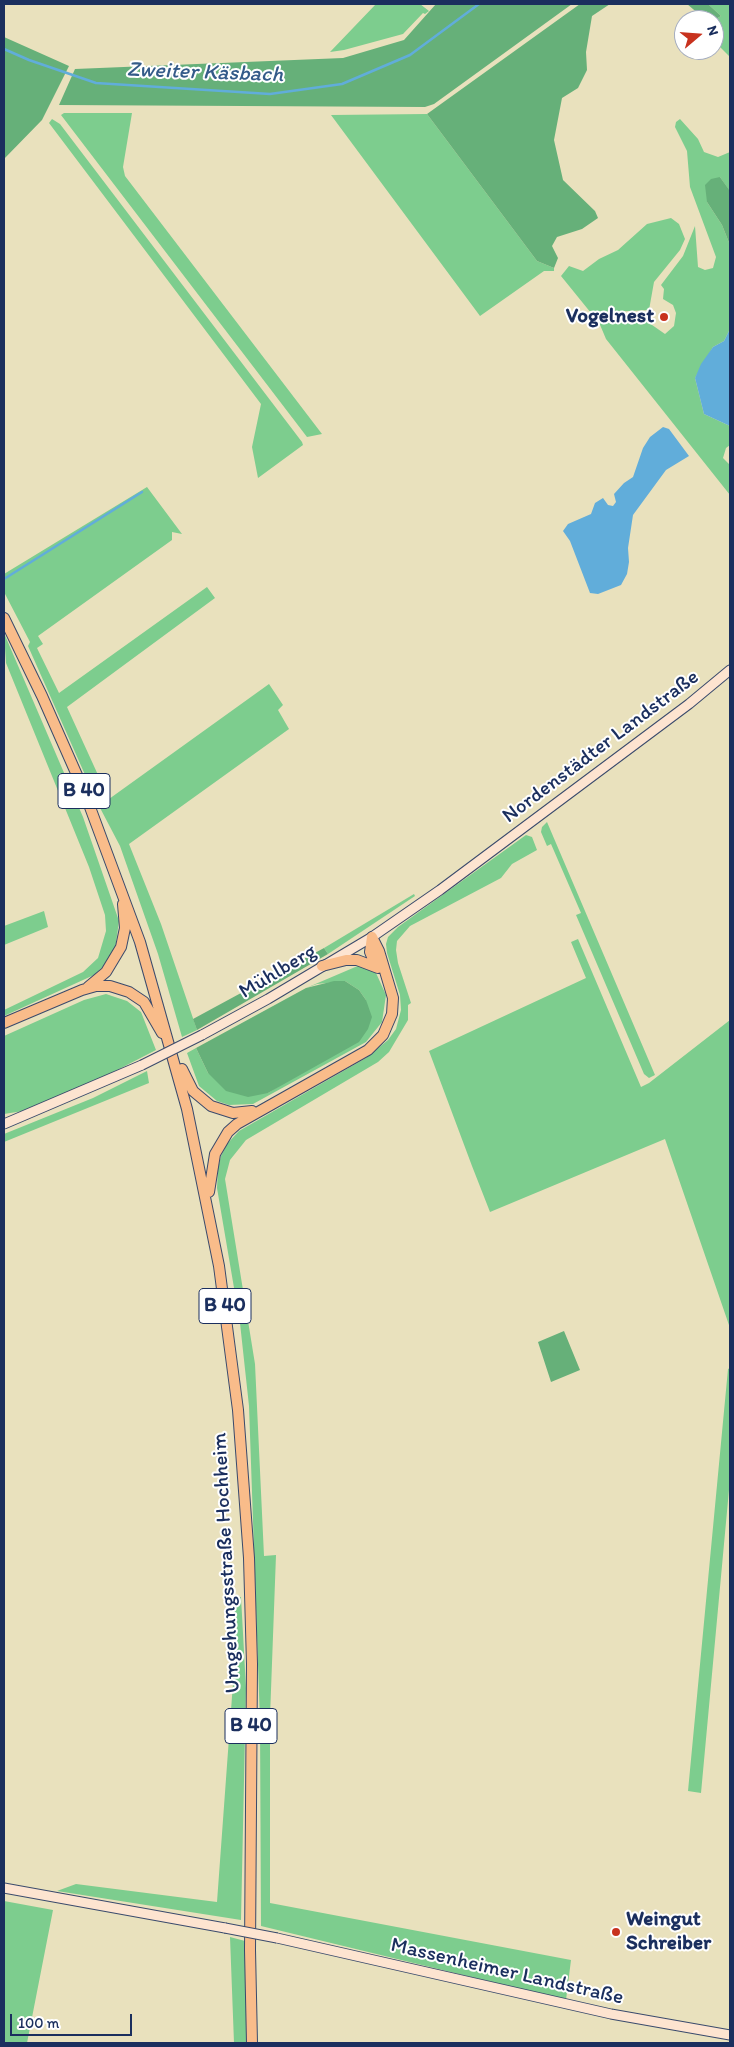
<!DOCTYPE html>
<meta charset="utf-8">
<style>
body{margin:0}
#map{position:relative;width:734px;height:2047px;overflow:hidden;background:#e9e1bd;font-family:Itim,sans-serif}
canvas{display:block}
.frame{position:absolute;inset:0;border:5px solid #1b2f5e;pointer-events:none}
.north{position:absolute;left:674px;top:10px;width:50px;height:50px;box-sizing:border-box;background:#fff;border:1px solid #a4acbf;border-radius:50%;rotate:72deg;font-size:14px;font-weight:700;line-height:20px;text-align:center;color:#1b2f5e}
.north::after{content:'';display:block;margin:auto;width:18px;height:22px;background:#c8321e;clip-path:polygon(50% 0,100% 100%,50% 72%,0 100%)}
.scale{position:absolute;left:10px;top:2014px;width:122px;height:22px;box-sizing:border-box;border:2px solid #1b2f5e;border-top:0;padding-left:6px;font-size:15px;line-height:18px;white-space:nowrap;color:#1b2f5e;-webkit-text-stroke:4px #fff;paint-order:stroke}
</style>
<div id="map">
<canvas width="734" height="2047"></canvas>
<div class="frame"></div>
<div class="north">N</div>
<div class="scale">100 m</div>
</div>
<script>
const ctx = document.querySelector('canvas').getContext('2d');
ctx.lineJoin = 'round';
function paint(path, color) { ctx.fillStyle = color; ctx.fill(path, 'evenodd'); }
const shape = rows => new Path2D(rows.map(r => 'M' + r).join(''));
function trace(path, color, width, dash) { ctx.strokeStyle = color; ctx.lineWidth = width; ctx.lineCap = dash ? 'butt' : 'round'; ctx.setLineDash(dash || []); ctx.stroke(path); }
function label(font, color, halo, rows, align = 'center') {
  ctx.font = font + ' Itim,sans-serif'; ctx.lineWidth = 4; ctx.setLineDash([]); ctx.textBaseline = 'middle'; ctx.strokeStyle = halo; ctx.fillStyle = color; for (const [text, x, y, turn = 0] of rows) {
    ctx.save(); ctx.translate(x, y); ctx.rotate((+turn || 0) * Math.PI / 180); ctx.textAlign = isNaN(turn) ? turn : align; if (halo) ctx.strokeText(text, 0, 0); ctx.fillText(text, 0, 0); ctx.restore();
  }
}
paint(shape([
 [376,4,420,4,429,11,425,14,423,13,403,34,344,50,330,52],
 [708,4,730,4,730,57,714,41,714,20,721,16],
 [64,113,132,113,123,167,125,176,322,434,307,437,61,115],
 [427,114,537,261,554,268,554,271,544,271,480,316,331,115],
 [52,119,60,124,302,442,303,445,258,478,252,447,261,404,49,123],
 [680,119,698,139,704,152,718,157,730,152,729,190,720,177,707,202,722,225,730,245,730,329,724,341,713,347,695,378,704,414,730,426,730,445,726,448,723,458,730,465,730,495,606,339,598,320,642,318,665,334,674,326,676,313,673,305,663,299,664,289,661,285,683,256,695,226,698,267,705,270,713,268,716,257,690,187,687,151,675,127,676,122],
 [671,218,679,224,685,239,680,250,654,282,649,310,591,313,561,276,569,266,583,271,599,259,618,250,647,224],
 [147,487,182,534,172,532,172,540,38,636,43,644,37,648,59,693,207,587,215,598,67,707,109,799,269,684,283,705,278,710,289,729,129,844,161,924,197,1030,182,1037,158,954,120,846,98,804,28,646,30,642,4,592,4,574],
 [4,633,83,817,119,921,115,950,108,962,94,975,4,1016,4,1010,83,972,98,958,106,931,105,915,89,867,6,663],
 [547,822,655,1075,649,1078,644,1074,576,915,581,913,551,844,547,846,541,832,542,827],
 [526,835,532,837,537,850,512,864,501,878,410,926,397,941,396,950,398,963,411,1003,408,1005,408,1020,389,1052,378,1062,246,1140,230,1160,225,1179,255,1364,264,1556,276,1555,270,1717,270,1903,571,1960,566,2000,261,1926,260,1722,249,1406,240,1323,217,1188,218,1168,221,1156,227,1144,239,1131,366,1058,388,1040,396,1029,401,1010,400,995,387,953,386,944,388,937,398,927],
 [414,894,415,896,328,954,324,948],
 [44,911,48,927,4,945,4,926],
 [578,939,641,1087,649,1083,730,1020,730,1328,665,1139,490,1212,472,1166,429,1051,586,978,571,942],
 [360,965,376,973,386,995,382,1022,366,1042,253,1104,229,1105,217,1101,199,1086,187,1053,196,1048,208,1073,268,1093,284,1083,366,1000,359,990,345,981,317,984,306,988],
 [106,994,127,1001,141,1012,156,1050,94,1082,23,1111,4,1114,4,1036,84,1000],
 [147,1071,149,1083,4,1142,4,1134,93,1098],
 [730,1368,730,1479,701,1793,688,1791,728,1369],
 [233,1596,241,1597,246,1688,241,1920,57,1891,76,1884,217,1902,233,1683],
 [4,1901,53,1910,27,2043,4,2043],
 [230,1937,245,1941,247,2043,234,2043]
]), '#7dcd8e');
paint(shape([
 [436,4,572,4,434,104,425,107,59,105,75,69,343,58,404,40],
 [580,4,610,4,592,16,586,52,587,70,578,88,562,98,554,140,563,180,595,211,598,218,582,229,557,237,552,246,558,258,554,268,537,261,427,114],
 [687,4,708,4,721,16,714,20,706,20],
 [4,37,69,66,42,120,4,159],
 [720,177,730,191,730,245,722,225,707,202,705,185,711,179],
 [324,948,328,954,197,1030,193,1019],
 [334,981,345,981,359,990,366,1000,372,1017,368,1029,359,1042,268,1093,248,1097,226,1091,208,1073,196,1048,306,988],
 [564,1331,580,1370,551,1382,538,1342]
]), '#66b079');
paint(shape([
 [730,329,730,426,704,414,695,378,701,364,713,347,724,341],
 [663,427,669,429,689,456,666,470,633,515,628,548,629,562,627,574,621,585,598,594,590,593,570,541,563,531,568,524,591,514,595,503,603,498,608,505,613,506,616,502,614,494,624,483,633,477,643,448,650,437]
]), '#61adda');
trace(shape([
 [4,49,29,60,96,83,270,94,342,84,410,55,479,4],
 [4,579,142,492]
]), '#61adda', 2.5);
const secondary = shape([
 [202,1035,268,999,372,937,440,890,689,704,730,670],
 [4,1124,142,1065],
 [4,1888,225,1928],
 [277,1938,611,2014,730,2035]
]);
const primary = shape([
 [4,618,42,696,84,791,140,942,187,1109,219,1266,238,1410,249,1558,252,1664,250,1950,252,2043],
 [372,937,370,952,376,966],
 [322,966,346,960,357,960,378,968],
 [88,987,106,972,121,947,125,928,123,904],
 [4,1023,82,990,96,986,110,986,129,992,144,1002,162,1033],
 [182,1069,193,1091,211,1106,233,1113,252,1111],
 [209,1192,215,1154,228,1132,237,1124,368,1050,383,1035,392,1014,393,998,379,951,372,937]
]);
trace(secondary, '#3a4a6c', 11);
trace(primary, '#3a4a6c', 12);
trace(secondary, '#fde4d0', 9);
trace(primary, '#f9bc8a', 10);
const secondaryBridge = shape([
 [142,1065,202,1035],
 [225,1928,277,1938]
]);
trace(secondaryBridge, '#3a4a6c', 11, []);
trace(secondaryBridge, '#fde4d0', 9);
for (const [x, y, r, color] of [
 [664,317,5,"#c8321e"],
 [616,1932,5,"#c8321e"]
]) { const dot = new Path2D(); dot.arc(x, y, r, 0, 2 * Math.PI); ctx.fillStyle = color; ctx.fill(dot); trace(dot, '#fff', 2); }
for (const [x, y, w] of [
 [84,791,52],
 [225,1306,52],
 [251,1726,52]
]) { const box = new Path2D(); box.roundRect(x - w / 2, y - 17.5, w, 35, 4); ctx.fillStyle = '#fff'; ctx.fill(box); trace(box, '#1b2f5e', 1); }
label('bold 20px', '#1b2f5e', null, [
 ["B 40",84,791],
 ["B 40",225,1306],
 ["B 40",251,1726]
]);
label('bold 21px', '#1b2f5e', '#fff', [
 ["Vogelnest",654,317],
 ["Weingut",626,1920,"left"],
 ["Schreiber",626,1944,"left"]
], 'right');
label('21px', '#1b2f5e', '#fff', [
 ["Nordenstädter Landstraße",601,747,-37],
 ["Mühlberg",278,972,-31],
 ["Umgehungsstraße Hochheim",227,1563,-93],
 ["Massenheimer Landstraße",507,1972,13]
]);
label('italic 22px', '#345b89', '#fff', [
 ["Zweiter Käsbach",205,73,2]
]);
</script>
